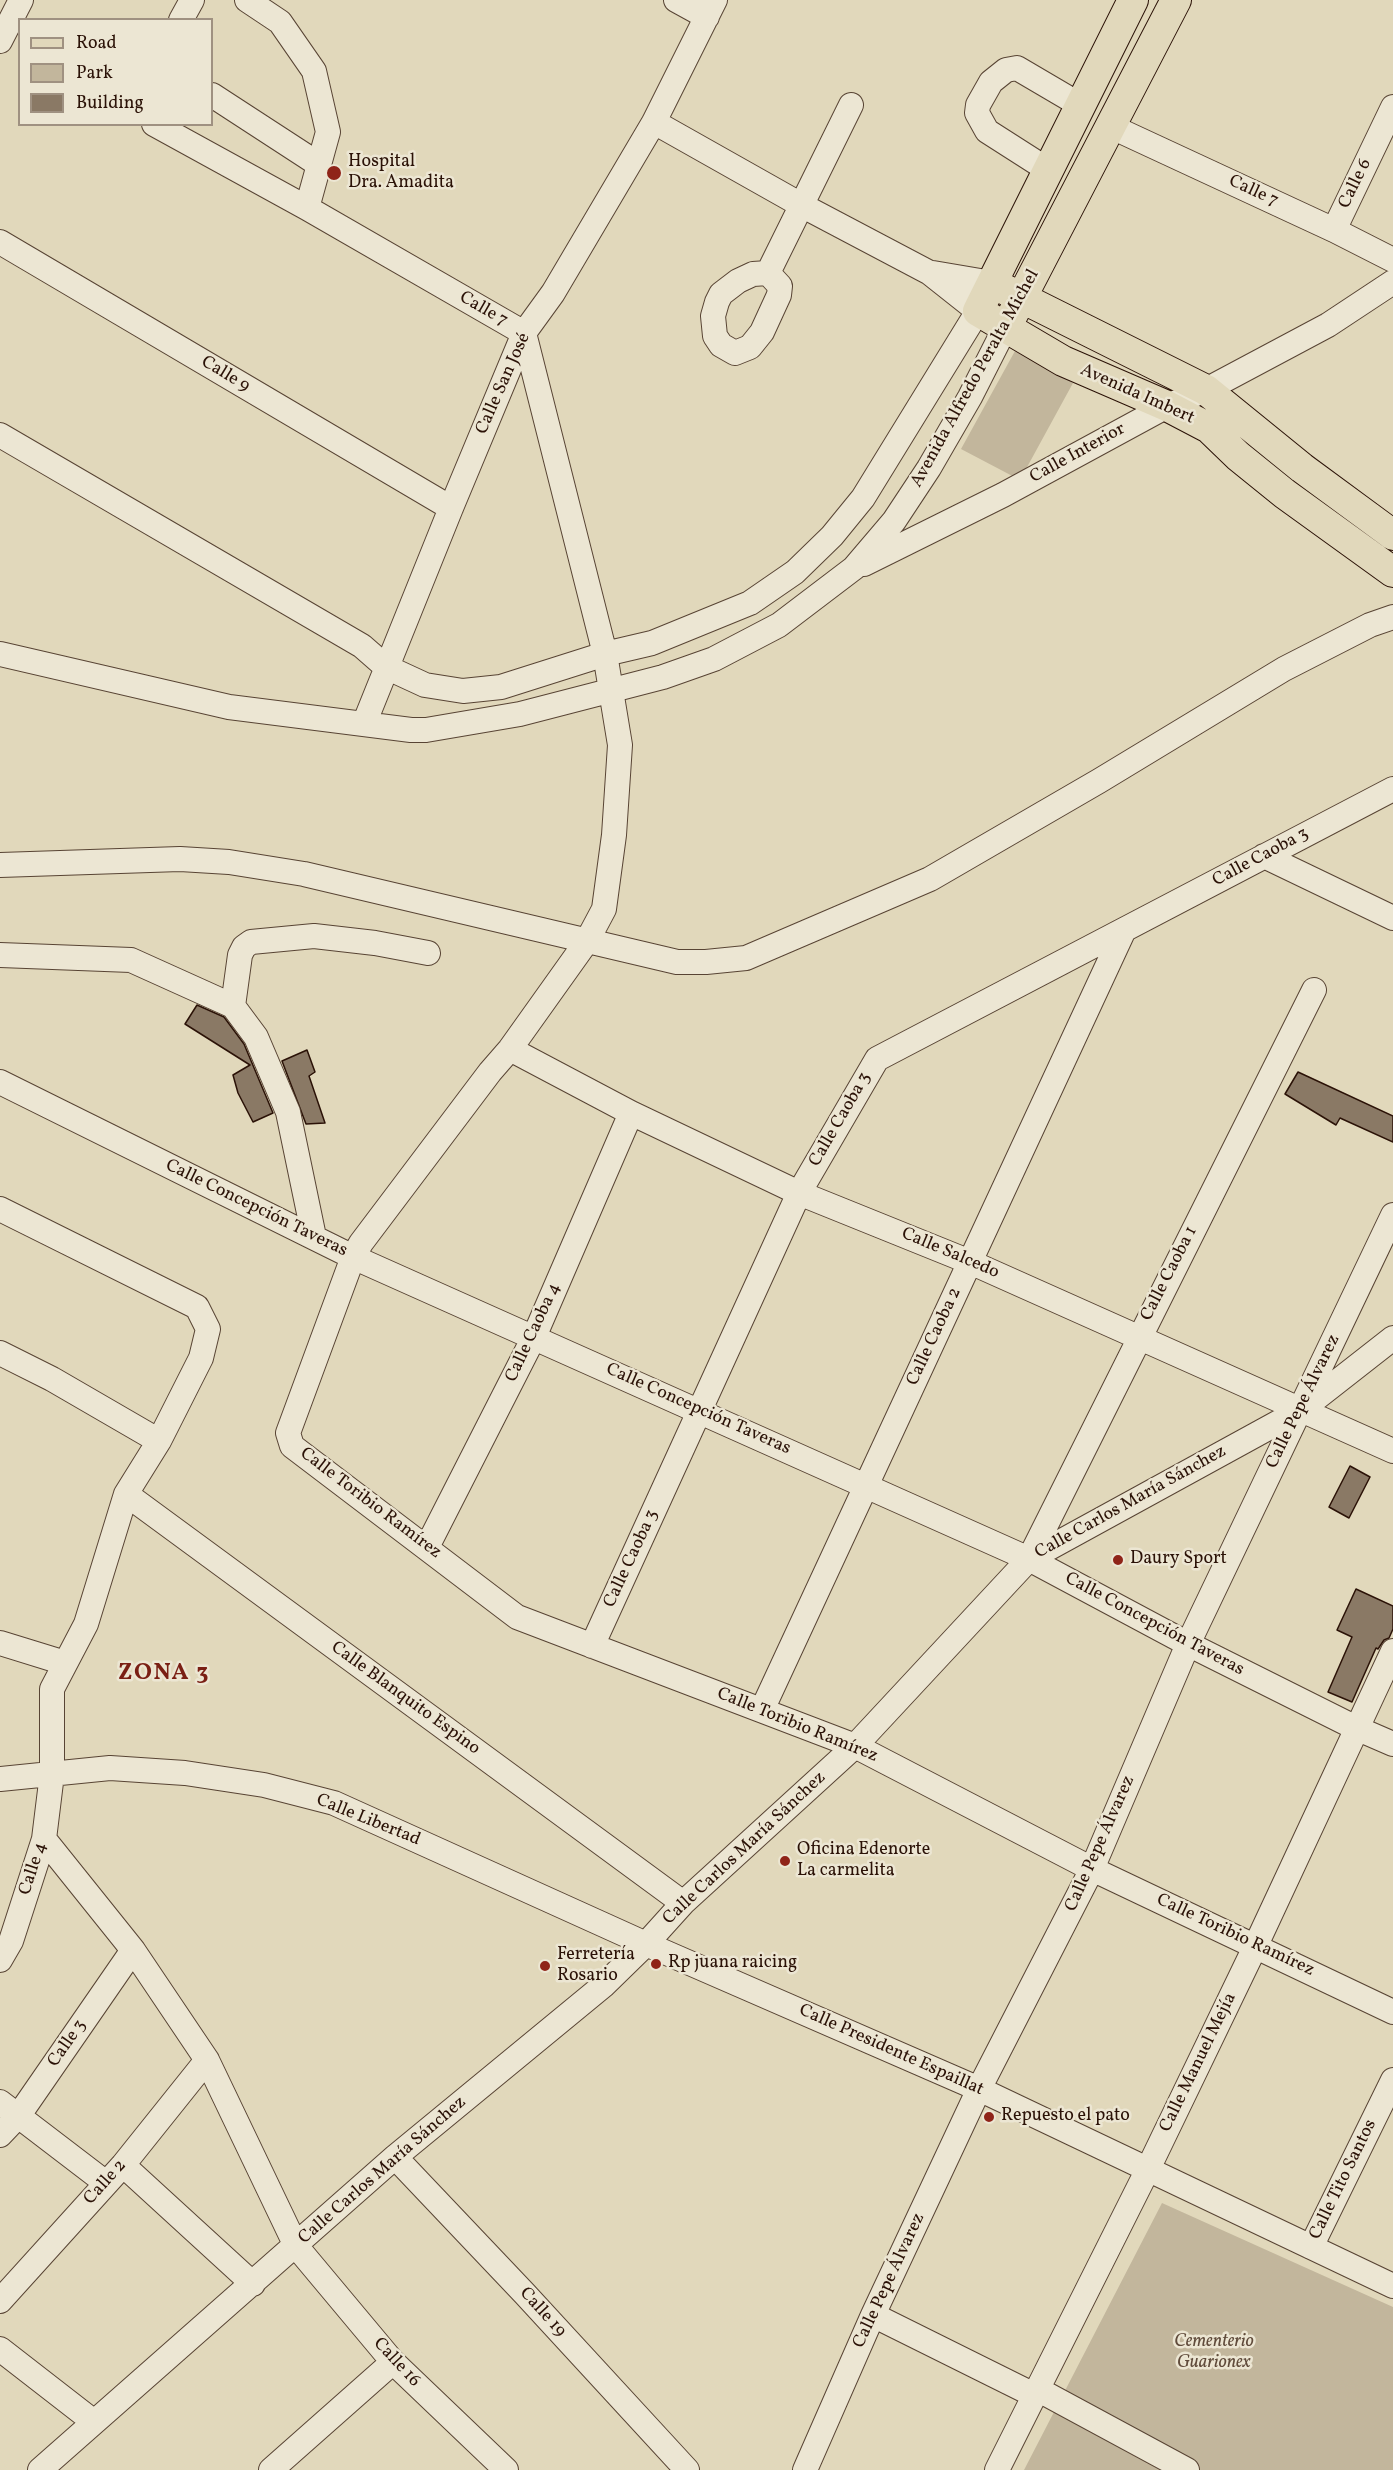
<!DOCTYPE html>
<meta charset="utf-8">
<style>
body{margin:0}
#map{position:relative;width:1393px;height:2470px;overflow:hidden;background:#e1d8bb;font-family:Vollkorn,serif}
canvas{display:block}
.legend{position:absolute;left:18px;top:18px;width:195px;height:108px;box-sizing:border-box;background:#ece6d3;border:2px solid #9f9181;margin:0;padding:8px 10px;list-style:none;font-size:18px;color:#2b1207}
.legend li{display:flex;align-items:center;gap:12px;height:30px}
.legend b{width:30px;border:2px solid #9f9181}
</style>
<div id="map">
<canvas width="1393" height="2470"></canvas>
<ul class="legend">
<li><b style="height:8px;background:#e1d8bb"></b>Road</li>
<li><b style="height:16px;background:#c2b69c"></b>Park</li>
<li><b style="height:16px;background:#8a7965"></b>Building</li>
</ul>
</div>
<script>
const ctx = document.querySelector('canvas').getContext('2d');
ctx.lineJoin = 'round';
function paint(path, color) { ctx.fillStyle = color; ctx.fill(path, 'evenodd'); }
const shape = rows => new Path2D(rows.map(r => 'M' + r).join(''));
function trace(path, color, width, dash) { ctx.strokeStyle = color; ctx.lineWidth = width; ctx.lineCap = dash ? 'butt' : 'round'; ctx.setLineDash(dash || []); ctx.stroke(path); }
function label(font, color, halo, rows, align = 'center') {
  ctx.font = font + ' Vollkorn,serif'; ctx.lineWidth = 5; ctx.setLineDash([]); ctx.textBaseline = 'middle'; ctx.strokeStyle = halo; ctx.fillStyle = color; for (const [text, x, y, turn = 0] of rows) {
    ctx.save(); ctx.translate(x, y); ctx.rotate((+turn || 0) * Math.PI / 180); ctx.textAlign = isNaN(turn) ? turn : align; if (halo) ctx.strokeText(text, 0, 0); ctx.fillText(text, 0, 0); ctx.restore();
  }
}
paint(shape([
 [1015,351,1073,383,1020,480,961,449],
 [1162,2203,1393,2307,1393,2470,1024,2470]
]), '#c2b69c');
const building = shape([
 [197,1005,224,1017,244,1044,273,1113,253,1122,238,1093,233,1075,250,1065,185,1024,197,1005],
 [307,1050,315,1072,309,1076,325,1123,306,1124,282,1061,307,1050],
 [1298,1072,1393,1116,1393,1142,1340,1118,1336,1125,1285,1094,1298,1072],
 [1350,1466,1370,1477,1349,1518,1329,1507,1350,1466],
 [1356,1589,1393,1606,1393,1629,1389,1638,1384,1640,1378,1649,1376,1648,1352,1702,1328,1692,1352,1637,1337,1630,1356,1589]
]);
paint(building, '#8a7965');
trace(building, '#2b1207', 1.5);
const minor = shape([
 [247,0,280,22,314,71,328,132,307,208],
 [676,0,707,17],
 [181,20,192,0],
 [0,41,21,0],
 [212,95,318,164],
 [154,124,307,208,524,333,605,654,620,745,614,835,604,909,587,941,510,1049,490,1072,361,1243,353,1257,288,1433,292,1446,517,1617,855,1746,1092,1869,1393,2012],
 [1112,127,1334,230,1393,260],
 [1048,170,987,131,977,113,978,105,991,82,1006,70,1017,68,1080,105],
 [1334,230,1393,107],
 [0,242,451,508],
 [768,273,780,286,779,295,762,332,750,347,735,353,721,345,715,336,713,316,717,302,721,294,738,281,753,274,768,273],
 [768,273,851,105],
 [933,273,992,283],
 [0,435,362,646,386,667,425,685,463,691,501,687,605,654,652,643,750,603,795,572,832,536,863,498,978,311,930,273,803,206,654,122],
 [864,564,1003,495,1167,406,1206,390,1328,325,1393,282],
 [0,654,229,707,411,730,426,730,520,714,663,677,714,659,779,625,854,568,894,521,929,468,970,397,1005,328],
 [364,724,451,508,524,333,553,293,654,122,715,0],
 [1264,856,1393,918],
 [0,865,180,859,229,862,304,874,677,962,706,962,746,958,930,879,1099,781,1284,669,1370,625,1393,617],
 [0,955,131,960,233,1006,256,1037,288,1112,314,1237],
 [233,1006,240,955,244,947,251,942,314,936,375,943,428,953],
 [510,1049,631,1113,799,1193,970,1262,1393,1451],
 [0,1082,353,1257,1029,1559,1188,1644,1356,1728,1393,1744],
 [0,1209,197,1307,208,1329,201,1358,159,1441,126,1494,86,1624,52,1689,52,1774,44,1839,11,1941,0,1960],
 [0,1353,52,1379,159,1441],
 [126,1494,683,1903],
 [427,1547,534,1337,631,1113],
 [1029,1559,1314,990],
 [0,1643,65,1663],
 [592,1646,799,1193,877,1059,1393,789],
 [762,1710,1124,930],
 [0,1779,110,1768,185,1773,264,1785,334,1803,646,1944,979,2089,1393,2286],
 [44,1839,133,1950,207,2060,296,2246,393,2362,506,2470],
 [0,2102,106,2183],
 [0,2135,19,2115,133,1950],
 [395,2157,525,2294,687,2470],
 [123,2165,253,2284],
 [1311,2247,1393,2080],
 [0,2301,123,2165,207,2060],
 [873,2315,1034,2395],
 [0,2349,94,2422],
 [1037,2389,1187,2470],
 [40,2470,395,2157,604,1985,646,1944,683,1903,855,1746,1029,1559,1301,1410,1393,1338],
 [271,2470,393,2362],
 [805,2470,873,2315,979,2089,1092,1869,1188,1644,1393,1215],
 [997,2470,1148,2169,1256,1945,1393,1651]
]);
const major = shape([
 [1133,0,978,311,1063,361,1167,406,1209,428,1238,456,1285,494,1393,572],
 [992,283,1206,390,1302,468,1393,535],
 [1013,314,1176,0]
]);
trace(minor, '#584434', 26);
trace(major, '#2b1207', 32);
trace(minor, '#ece6d3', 24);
trace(major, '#e1d8bb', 30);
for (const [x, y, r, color] of [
 [334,173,8,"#8f2418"],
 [1118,1560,6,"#8f2418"],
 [785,1861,6,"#8f2418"],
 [656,1964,6,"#8f2418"],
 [545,1966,6,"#8f2418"],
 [989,2117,6,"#8f2418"]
]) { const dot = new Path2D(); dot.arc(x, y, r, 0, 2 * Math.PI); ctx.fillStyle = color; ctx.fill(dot); trace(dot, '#ece6d3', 2); }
label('18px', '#2b1207', '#ece6d3', [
 ["Hospital",348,163],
 ["Dra. Amadita",348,184],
 ["Daury Sport",1130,1560],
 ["Oficina Edenorte",797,1851],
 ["La carmelita",797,1872],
 ["Ferretería",557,1956],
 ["Rosario",557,1977],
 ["Rp juana raicing",668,1964],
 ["Repuesto el pato",1001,2117]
], 'left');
label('18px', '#2b1207', '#ece6d3', [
 ["Calle 6",1356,184,-64],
 ["Calle 7",1253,192,25],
 ["Calle 7",483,310,30],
 ["Calle 9",225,375,31],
 ["Avenida Alfredo Peralta Michel",976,379,-61],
 ["Calle San José",504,384,-66],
 ["Avenida Imbert",1137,395,24],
 ["Calle Interior",1078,454,-29],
 ["Calle Caoba 3",1261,858,-28],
 ["Calle Caoba 3",841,1120,-60],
 ["Calle Concepción Taveras",256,1209,26],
 ["Calle Salcedo",950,1254,23],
 ["Calle Caoba 1",1170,1274,-63],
 ["Calle Caoba 4",534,1333,-65],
 ["Calle Caoba 2",935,1337,-65],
 ["Calle Pepe Álvarez",1304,1402,-64],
 ["Calle Concepción Taveras",698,1410,24],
 ["Calle Carlos María Sánchez",1131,1503,-29],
 ["Calle Toribio Ramírez",370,1504,37],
 ["Calle Caoba 3",632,1559,-65],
 ["Calle Concepción Taveras",1154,1625,28],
 ["Calle Blanquito Espino",405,1699,36],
 ["Calle Toribio Ramírez",797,1726,22],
 ["Calle Libertad",368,1821,22],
 ["Calle Pepe Álvarez",1101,1844,-66],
 ["Calle Carlos María Sánchez",745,1849,-43],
 ["Calle 4",34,1869,-72],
 ["Calle Toribio Ramírez",1235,1936,25],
 ["Calle 3",68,2044,-55],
 ["Calle Presidente Espaillat",891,2051,24],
 ["Calle Manuel Mejía",1199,2063,-64],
 ["Calle Carlos María Sánchez",383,2171,-41],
 ["Calle Tito Santos",1344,2180,-64],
 ["Calle 2",106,2183,-48],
 ["Calle Pepe Álvarez",890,2281,-65],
 ["Calle 19",542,2313,48],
 ["Calle 16",396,2363,47]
]);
label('italic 18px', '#604b3b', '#ece6d3', [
 ["Cementerio",1214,2343],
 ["Guarionex",1214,2364]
]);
ctx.letterSpacing = '1.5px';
label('bold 24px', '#7a1f14', '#ece6d3', [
 ["ZONA 3",164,1675]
]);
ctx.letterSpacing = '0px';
</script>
